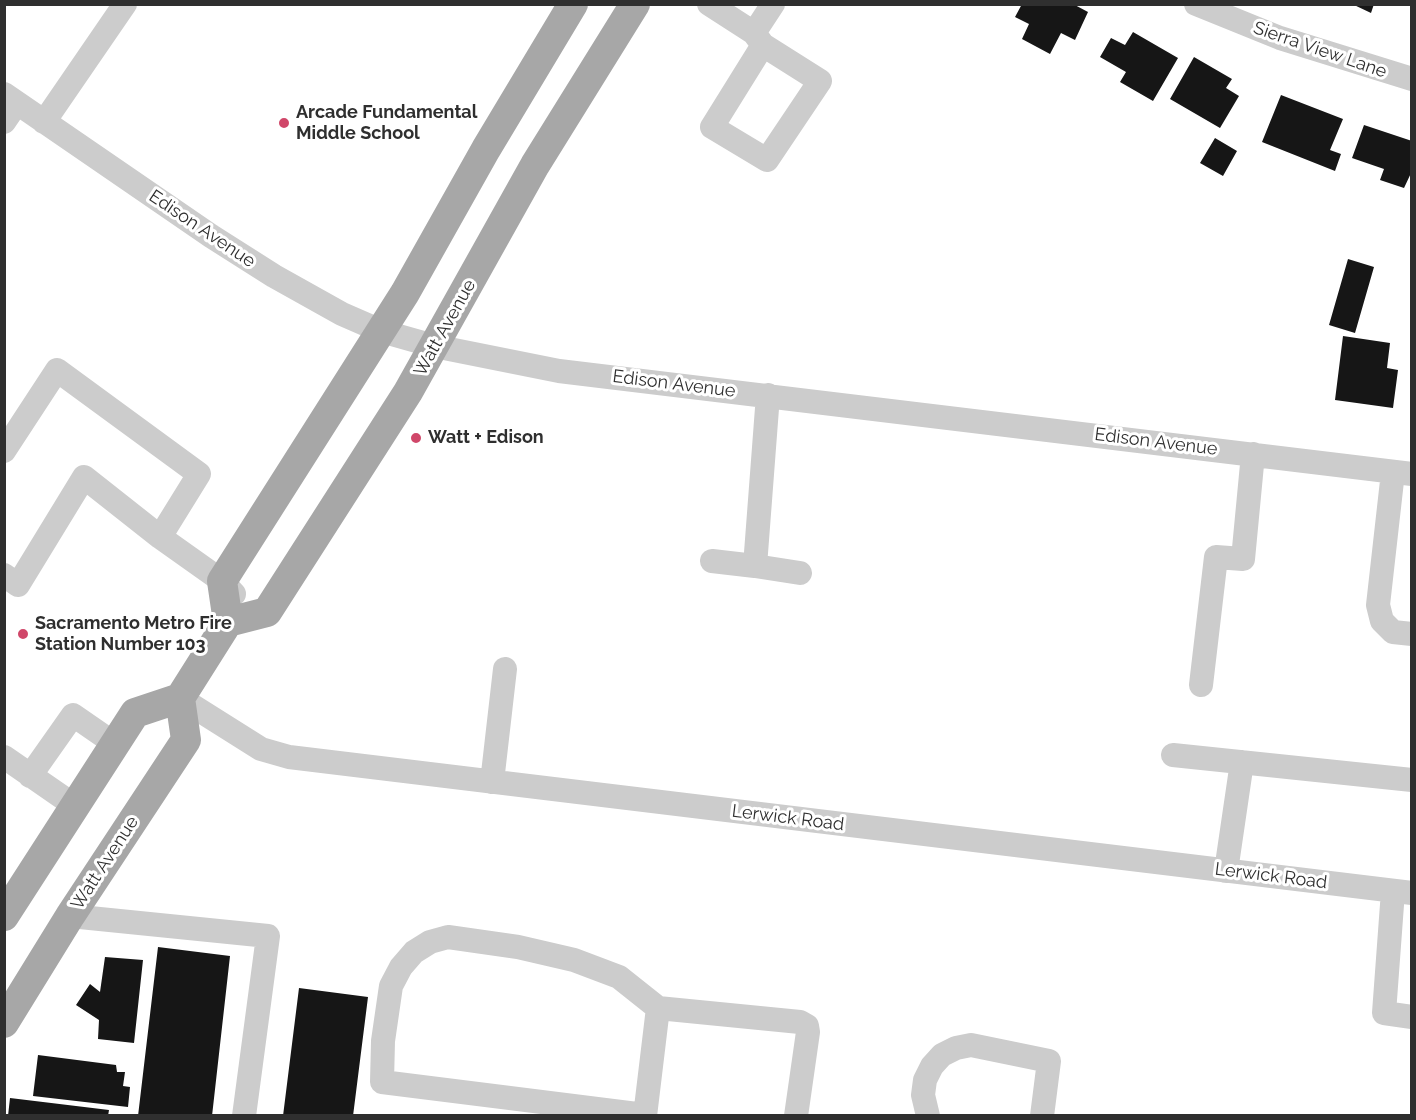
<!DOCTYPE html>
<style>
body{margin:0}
#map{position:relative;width:1416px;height:1120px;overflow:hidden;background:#fff;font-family:Raleway,sans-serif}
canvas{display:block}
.frame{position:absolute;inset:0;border:6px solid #2f2f2f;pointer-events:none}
</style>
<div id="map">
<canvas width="1416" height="1120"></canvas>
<div class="frame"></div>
</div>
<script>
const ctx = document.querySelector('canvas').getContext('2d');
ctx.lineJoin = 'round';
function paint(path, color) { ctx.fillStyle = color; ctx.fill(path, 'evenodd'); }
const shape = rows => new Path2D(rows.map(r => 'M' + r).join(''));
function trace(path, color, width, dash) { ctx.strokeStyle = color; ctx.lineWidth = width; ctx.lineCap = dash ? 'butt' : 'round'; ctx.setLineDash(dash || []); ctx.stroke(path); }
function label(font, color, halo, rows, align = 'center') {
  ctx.font = font + ' Raleway,sans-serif'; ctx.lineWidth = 6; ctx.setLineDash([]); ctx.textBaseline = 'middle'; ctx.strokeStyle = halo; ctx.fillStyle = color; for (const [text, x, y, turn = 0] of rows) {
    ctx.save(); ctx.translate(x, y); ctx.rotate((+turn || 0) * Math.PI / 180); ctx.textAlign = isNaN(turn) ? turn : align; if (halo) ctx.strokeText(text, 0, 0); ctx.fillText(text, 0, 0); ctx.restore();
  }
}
paint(shape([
 [1022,4,1073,4,1088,12,1075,40,1061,33,1050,54,1022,39,1029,24,1015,17],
 [1352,4,1374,4,1371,13],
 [1133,32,1178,58,1153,101,1120,82,1126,72,1100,57,1111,38,1125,45],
 [1194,57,1232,79,1226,88,1239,96,1220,128,1170,99],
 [1281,95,1343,119,1330,150,1341,154,1335,171,1262,142],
 [1364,125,1412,141,1412,171,1404,188,1380,180,1384,169,1352,158],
 [1215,138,1237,151,1223,176,1200,163],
 [1348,259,1374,267,1355,333,1329,325],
 [1343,336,1390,343,1387,368,1398,370,1393,408,1335,400],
 [158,947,230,956,212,1116,138,1116],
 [105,957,143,960,134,1043,98,1039,99,1020,76,1005,90,984,100,992],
 [299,988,368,997,353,1116,283,1116],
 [38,1055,116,1065,117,1072,125,1072,123,1086,130,1087,128,1107,33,1096],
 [10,1098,109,1110,108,1116,8,1116]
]), '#161616');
trace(shape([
 [709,4,754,33,763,45,820,81,767,160,712,127,763,45],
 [1196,4,1280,38,1412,79],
 [754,33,773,4],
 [4,94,211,236,274,276,342,314,381,331,434,346,559,371,1412,474],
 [4,122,17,103],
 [44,122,125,4],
 [4,451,57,370,199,474,160,537],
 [1393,472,1378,605,1382,621,1393,632,1412,634],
 [712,561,755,566,768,395],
 [755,566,800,573],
 [4,575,18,585,84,477,160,537,222,581,234,594],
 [1201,685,1216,557,1243,559,1253,454],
 [180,698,261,749,289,757,1412,893],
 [1173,755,1412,780],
 [4,757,75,806],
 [30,776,73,715,115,744],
 [492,782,505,669],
 [1226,871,1242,762],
 [1393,891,1384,1013,1412,1017],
 [70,916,268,936,244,1116],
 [645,1115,382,1082,383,1041,391,986,401,967,414,952,430,942,448,937,518,947,574,960,619,977,658,1008,800,1022,807,1026,808,1032,796,1116],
 [645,1116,658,1008],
 [928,1116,923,1095,925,1080,932,1066,942,1055,956,1048,971,1045,1049,1061,1042,1116]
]), '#ccc', 24);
trace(shape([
 [228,622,267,612,408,392,535,165,635,4],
 [4,916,135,713,180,698,228,622,222,581,405,293,486,149,573,4],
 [4,1023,70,916,186,740,180,698]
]), '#a7a7a7', 30);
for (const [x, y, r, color] of [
 [284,123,6,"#d04769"],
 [416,438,6,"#d04769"],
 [23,634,6,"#d04769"]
]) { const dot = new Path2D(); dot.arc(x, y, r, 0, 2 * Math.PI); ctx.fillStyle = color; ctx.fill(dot); trace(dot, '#fff', 2); }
label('18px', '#2f2f2f', '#fff', [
 ["Sierra View Lane",1320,50,19],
 ["Edison Avenue",202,229,34],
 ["Watt Avenue",445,328,-61],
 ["Edison Avenue",674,384,7],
 ["Edison Avenue",1156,442,7],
 ["Lerwick Road",788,818,7],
 ["Watt Avenue",105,863,-57],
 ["Lerwick Road",1271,876,7]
]);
label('bold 18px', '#2f2f2f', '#fff', [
 ["Arcade Fundamental",296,113],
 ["Middle School",296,134],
 ["Watt + Edison",428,438],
 ["Sacramento Metro Fire",35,624],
 ["Station Number 103",35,645]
], 'left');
</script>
